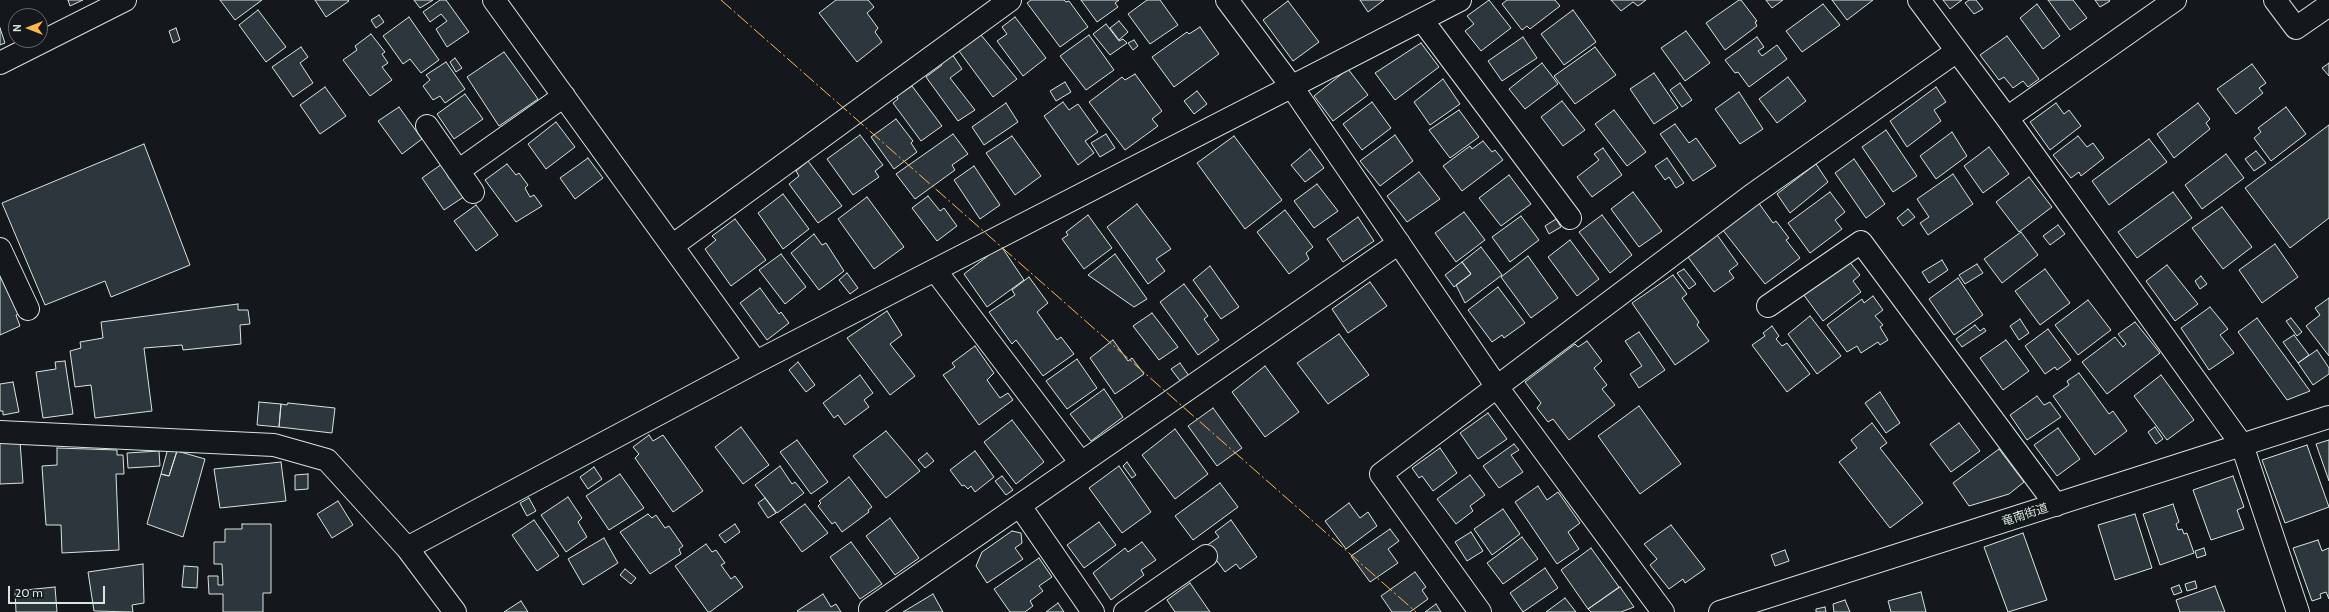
<!DOCTYPE html>
<meta charset="utf-8">
<style>
body{margin:0}
#map{position:relative;width:2329px;height:612px;overflow:hidden;background:#14181c;font-family:Cabin,sans-serif}
canvas{display:block}
.north{position:absolute;left:8px;top:8px;width:40px;height:40px;box-sizing:border-box;background:#14181c;border:1px solid #626a69;border-radius:50%;rotate:270deg;font-size:11px;font-weight:700;line-height:16px;text-align:center;color:#d8e6dc}
.north::after{content:'';display:block;margin:auto;width:14px;height:18px;background:#ffb74d;clip-path:polygon(50% 0,100% 100%,50% 72%,0 100%)}
.scale{position:absolute;left:8px;top:586px;width:97px;height:18px;box-sizing:border-box;border:2px solid #d8e6dc;border-top:0;padding-left:5px;font-size:12px;line-height:14px;white-space:nowrap;color:#d8e6dc;-webkit-text-stroke:3px #14181c;paint-order:stroke}
</style>
<div id="map">
<canvas width="2329" height="612"></canvas>
<div class="north">N</div>
<div class="scale">20 m</div>
</div>
<script>
const ctx = document.querySelector('canvas').getContext('2d');
ctx.lineJoin = 'round';
function paint(path, color) { ctx.fillStyle = color; ctx.fill(path, 'evenodd'); }
const shape = rows => new Path2D(rows.map(r => 'M' + r).join(''));
function trace(path, color, width, dash) { ctx.strokeStyle = color; ctx.lineWidth = width; ctx.lineCap = dash ? 'butt' : 'round'; ctx.setLineDash(dash || []); ctx.stroke(path); }
function label(font, color, halo, rows, align = 'center') {
  ctx.font = font + ' Cabin,"Noto Sans JP",sans-serif'; ctx.lineWidth = 3; ctx.setLineDash([]); ctx.textBaseline = 'middle'; ctx.strokeStyle = halo; ctx.fillStyle = color; for (const [text, x, y, turn = 0] of rows) {
    ctx.save(); ctx.translate(x, y); ctx.rotate((+turn || 0) * Math.PI / 180); ctx.textAlign = isNaN(turn) ? turn : align; if (halo) ctx.strokeText(text, 0, 0); ctx.fillText(text, 0, 0); ctx.restore();
  }
}
const building = shape([
 [68,0,83,0,70,6,68,0],
 [220,0,262,0,235,20,220,0],
 [315,0,348,0,349,1,326,17,315,0],
 [414,0,433,0,420,8,414,0],
 [440,0,446,0,469,32,447,47,436,29,447,21,441,14,430,22,423,12,440,0],
 [836,0,868,0,874,7,867,13,878,28,875,32,882,42,857,62,819,13,836,0],
 [1031,0,1064,0,1066,2,1069,1,1088,27,1060,47,1027,3,1031,0],
 [1081,0,1119,0,1115,3,1118,7,1097,22,1081,0],
 [1147,0,1160,0,1178,25,1150,44,1128,14,1147,0],
 [1360,0,1384,0,1368,12,1360,0],
 [1489,0,1511,28,1481,51,1465,31,1474,24,1467,16,1489,0],
 [1507,0,1555,0,1560,6,1530,29,1527,26,1522,30,1502,4,1507,0],
 [1611,0,1646,0,1638,6,1633,2,1621,11,1611,0],
 [1739,0,1741,0,1757,21,1755,22,1757,26,1725,50,1706,23,1739,0],
 [1766,0,1783,0,1772,8,1766,0],
 [1832,0,1873,0,1847,20,1832,0],
 [1943,0,1962,0,1950,9,1943,0],
 [1969,0,1976,0,1983,9,1974,14,1965,3,1969,0],
 [2048,0,2073,0,2087,18,2070,30,2048,0],
 [2095,0,2109,0,2110,1,2100,7,2095,0],
 [1288,1,1319,42,1293,61,1263,20,1288,1],
 [1823,4,1840,25,1802,52,1786,31,1823,4],
 [2037,4,2060,36,2043,49,2020,18,2037,4],
 [258,10,286,47,266,62,239,25,258,10],
 [1573,10,1596,42,1564,65,1541,34,1573,10],
 [379,15,384,22,376,28,371,20,379,15],
 [409,17,439,60,421,73,410,59,403,64,383,36,409,17],
 [1015,17,1046,58,1023,76,997,41,1007,34,1002,27,1015,17],
 [1119,21,1128,32,1119,40,1110,28,1119,21],
 [1106,24,1119,41,1123,39,1127,43,1110,55,1093,34,1106,24],
 [1200,27,1219,54,1174,87,1152,57,1187,32,1189,34,1200,27],
 [0,28,5,43,0,45,0,28],
 [176,28,180,40,173,43,169,31,176,28],
 [1686,31,1710,63,1685,81,1661,48,1686,31],
 [371,34,385,52,382,54,388,63,382,67,392,80,370,96,343,60,357,50,355,46,371,34],
 [981,35,1017,79,993,97,959,51,981,35],
 [1089,35,1114,70,1086,90,1060,56,1089,35],
 [2007,36,2039,79,2028,87,2023,81,2013,88,2004,77,1999,80,1980,55,2007,36],
 [1523,37,1537,58,1502,81,1488,61,1523,37],
 [1757,37,1764,47,1758,51,1762,56,1777,45,1787,59,1749,87,1738,72,1735,73,1725,60,1757,37],
 [1134,40,1138,46,1133,50,1128,43,1134,40],
 [1421,43,1439,67,1395,100,1375,73,1421,43],
 [301,47,308,57,300,63,313,83,293,97,272,67,301,47],
 [1595,47,1616,75,1575,104,1554,76,1595,47],
 [504,52,538,99,499,126,467,77,504,52],
 [952,54,962,69,950,78,975,110,958,121,926,77,942,65,940,62,952,54],
 [455,58,462,68,456,72,450,62,455,58],
 [446,62,465,89,445,103,440,96,433,100,423,86,430,80,426,75,446,62],
 [1542,63,1558,84,1525,109,1509,89,1542,63],
 [2329,63,2329,76,2322,68,2329,63],
 [2252,64,2266,83,2259,88,2263,93,2236,114,2217,89,2252,64],
 [1348,69,1368,95,1333,121,1314,96,1348,69],
 [1654,73,1678,108,1654,124,1630,89,1654,73],
 [1135,74,1162,111,1152,119,1158,126,1125,150,1089,102,1122,77,1125,80,1135,74],
 [1788,77,1806,101,1777,123,1759,99,1788,77],
 [1443,79,1460,104,1430,125,1414,102,1443,79],
 [1065,82,1071,92,1056,101,1050,91,1065,82],
 [1680,83,1692,100,1682,107,1670,90,1680,83],
 [912,86,942,126,921,141,893,103,898,99,897,96,912,86],
 [325,87,346,116,320,134,300,105,325,87],
 [1936,87,1946,102,1934,110,1941,121,1907,147,1890,121,1936,87],
 [1197,91,1207,104,1194,114,1184,101,1197,91],
 [1739,92,1763,129,1740,144,1715,109,1739,92],
 [465,94,483,119,454,139,437,114,465,94],
 [1562,101,1585,130,1563,146,1541,117,1562,101],
 [1063,102,1069,110,1078,104,1098,132,1085,141,1094,153,1078,165,1044,116,1063,102],
 [1372,102,1391,128,1362,150,1343,124,1372,102],
 [1006,103,1018,122,984,145,972,127,1006,103],
 [2056,103,2064,114,2069,110,2081,126,2050,150,2030,122,2056,103],
 [2198,103,2210,119,2206,123,2210,129,2174,158,2157,134,2198,103],
 [399,107,422,139,402,154,378,121,399,107],
 [2286,107,2306,134,2271,161,2254,138,2261,132,2258,128,2286,107],
 [1459,110,1479,137,1450,158,1429,130,1459,110],
 [1614,110,1646,152,1627,166,1595,124,1614,110],
 [896,119,913,141,911,143,917,152,894,169,871,137,896,119],
 [556,122,575,147,546,169,528,144,556,122],
 [1675,124,1689,143,1696,138,1716,166,1693,181,1660,134,1675,124],
 [2329,125,2329,218,2290,248,2245,188,2329,125],
 [1886,130,1917,176,1893,192,1862,147,1886,130],
 [1952,132,1967,156,1936,179,1920,156,1952,132],
 [953,134,968,154,952,165,955,170,915,199,896,174,953,134],
 [1106,134,1115,148,1100,157,1091,143,1106,134],
 [860,135,883,165,875,171,879,177,853,195,827,159,860,135],
 [1395,135,1413,161,1380,186,1360,161,1395,135],
 [1012,136,1041,176,1015,195,986,153,1012,136],
 [1234,136,1282,200,1245,229,1197,163,1234,136],
 [2078,136,2087,147,2093,143,2104,158,2081,176,2079,172,2071,178,2053,155,2078,136],
 [2149,139,2167,162,2109,205,2092,181,2149,139],
 [1483,141,1492,152,1495,150,1503,160,1462,191,1443,166,1470,146,1472,149,1483,141],
 [144,144,190,265,111,297,105,281,45,305,2,203,144,144],
 [1989,147,2009,174,1983,193,1964,166,1989,147],
 [1603,148,1622,175,1592,197,1577,177,1599,160,1594,154,1603,148],
 [1310,149,1324,168,1305,182,1291,165,1310,149],
 [2256,151,2266,163,2254,171,2245,159,2256,151],
 [2226,154,2244,178,2202,209,2185,185,2226,154],
 [588,158,603,178,575,199,560,178,588,158],
 [1667,158,1684,183,1676,188,1669,177,1665,180,1655,166,1667,158],
 [1854,159,1885,204,1866,218,1835,173,1854,159],
 [808,161,842,206,818,223,789,184,799,176,796,171,808,161],
 [442,164,465,196,444,210,422,178,442,164],
 [507,164,516,175,519,173,528,185,525,188,530,197,534,195,542,206,516,222,485,180,507,164],
 [1816,164,1828,182,1790,213,1777,194,1816,164],
 [974,166,1000,205,980,219,954,180,974,166],
 [1419,172,1440,199,1407,222,1387,196,1419,172],
 [1953,174,1973,204,1928,235,1920,223,1929,217,1917,199,1953,174],
 [1509,175,1531,204,1501,226,1479,198,1509,175],
 [2029,177,2052,207,2019,232,1996,202,2029,177],
 [1317,184,1338,211,1314,228,1294,201,1317,184],
 [1633,192,1662,231,1639,247,1611,209,1633,192],
 [1830,192,1845,212,1835,220,1842,229,1810,253,1788,223,1830,192],
 [2173,192,2192,218,2137,258,2118,232,2173,192],
 [783,194,809,229,783,249,758,213,783,194],
 [928,196,940,211,944,208,957,226,937,241,912,208,928,196],
 [867,197,904,247,874,269,838,219,867,197],
 [1758,202,1773,223,1776,221,1789,238,1786,240,1800,258,1765,284,1722,229,1758,202],
 [1137,204,1171,249,1156,259,1165,271,1148,284,1107,227,1137,204],
 [476,205,498,235,476,251,454,221,476,205],
 [2222,207,2252,247,2223,269,2192,228,2222,207],
 [1908,209,1915,217,1903,226,1897,218,1908,209],
 [1285,210,1313,247,1306,253,1309,259,1289,274,1257,232,1285,210],
 [1464,212,1485,240,1456,262,1435,233,1464,212],
 [1088,215,1112,248,1084,269,1062,239,1068,235,1066,232,1088,215],
 [1602,215,1632,255,1610,273,1579,232,1602,215],
 [1521,216,1539,240,1510,262,1492,237,1521,216],
 [1358,217,1374,241,1343,262,1327,239,1358,217],
 [735,219,766,260,731,286,705,249,716,240,712,236,735,219],
 [1556,219,1561,227,1549,234,1545,226,1556,219],
 [2058,225,2065,234,2050,245,2043,236,2058,225],
 [1715,232,1738,264,1729,271,1734,278,1714,292,1688,257,1706,244,1704,240,1715,232],
 [2021,232,2038,255,2002,283,1984,259,2021,232],
 [814,234,822,245,826,243,844,271,819,290,791,253,814,234],
 [1570,240,1599,279,1577,296,1548,257,1570,240],
 [2275,244,2298,277,2262,303,2239,270,2275,244],
 [1001,246,1024,280,987,307,964,274,1001,246],
 [1481,247,1502,275,1465,303,1456,285,1471,274,1462,262,1481,247],
 [781,254,806,287,785,304,759,270,781,254],
 [1115,254,1147,299,1134,307,1088,275,1115,254],
 [1528,256,1558,298,1531,318,1501,277,1528,256],
 [1848,260,1860,275,1853,281,1861,292,1823,321,1803,294,1848,260],
 [1942,260,1948,270,1929,283,1922,272,1942,260],
 [1462,262,1471,274,1454,287,1445,275,1462,262],
 [1977,264,1983,273,1965,284,1959,275,1977,264],
 [2167,265,2198,304,2175,321,2146,281,2167,265],
 [1210,266,1239,307,1221,319,1193,280,1210,266],
 [1684,269,1696,284,1689,289,1677,273,1684,269],
 [2045,269,2070,303,2040,325,2015,291,2045,269],
 [847,273,858,288,850,294,839,280,847,273],
 [1673,275,1687,294,1682,298,1699,322,1697,325,1709,341,1675,365,1632,303,1673,275],
 [2201,276,2207,284,2200,289,2195,281,2201,276],
 [3,277,18,314,16,315,20,326,0,335,0,278,3,277],
 [1029,277,1048,303,1037,312,1057,340,1061,337,1074,354,1043,376,1016,340,1012,344,989,312,1015,295,1012,290,1029,277],
 [1958,278,1983,315,1954,335,1929,299,1958,278],
 [1370,282,1387,306,1348,333,1332,309,1370,282],
 [1184,284,1208,316,1204,319,1219,340,1198,355,1160,302,1184,284],
 [1498,287,1525,323,1504,338,1502,335,1492,342,1468,310,1498,287],
 [760,288,779,314,781,312,789,323,767,340,740,303,760,288],
 [1873,296,1883,310,1875,316,1883,325,1880,327,1888,340,1880,345,1878,342,1861,353,1857,346,1847,352,1827,325,1862,299,1864,303,1873,296],
 [2329,298,2329,356,2306,326,2320,315,2315,308,2329,298],
 [2088,300,2111,330,2078,355,2055,325,2088,300],
 [238,304,238,310,248,310,250,324,240,325,241,344,183,350,182,345,144,348,152,411,95,418,91,385,75,387,70,351,81,348,80,342,103,338,101,322,238,304],
 [2210,307,2228,329,2220,335,2234,353,2209,370,2181,328,2210,307],
 [887,311,902,335,890,344,915,376,890,395,847,338,887,311],
 [1152,313,1178,347,1159,360,1133,326,1152,313],
 [1810,316,1841,356,1817,374,1788,334,1810,316],
 [2257,318,2310,391,2287,400,2238,332,2257,318],
 [2291,318,2302,332,2297,336,2286,321,2291,318],
 [2020,319,2029,333,2019,340,2010,326,2020,319],
 [2135,322,2160,353,2107,394,2082,362,2115,337,2123,347,2126,344,2118,334,2135,322],
 [1975,325,1980,331,1984,328,1986,331,1962,347,1956,339,1975,325],
 [1772,326,1779,336,1776,339,1782,346,1787,343,1810,374,1787,392,1752,345,1765,336,1763,333,1772,326],
 [2048,329,2071,360,2057,370,2055,367,2045,374,2025,346,2048,329],
 [1639,332,1665,370,1639,388,1630,374,1642,366,1625,341,1639,332],
 [1339,334,1369,375,1328,404,1297,363,1339,334],
 [2294,335,2309,355,2298,363,2283,342,2294,335],
 [1113,340,1128,361,1132,358,1144,374,1115,394,1090,358,1113,340],
 [2006,340,2029,371,2003,390,1980,358,2006,340],
 [1587,341,1602,361,1594,368,1607,385,1602,389,1615,405,1569,440,1553,419,1548,422,1537,408,1541,403,1525,382,1575,344,1578,347,1587,341],
 [975,346,994,373,987,380,1000,398,1008,393,1013,400,979,425,943,375,955,367,952,363,975,346],
 [2317,350,2329,368,2329,374,2313,385,2298,363,2317,350],
 [1077,359,1097,388,1067,409,1046,381,1077,359],
 [65,361,73,414,43,418,36,372,56,369,55,362,65,361],
 [798,362,815,385,806,392,789,370,798,362],
 [1180,363,1189,376,1181,382,1171,369,1180,363],
 [1265,366,1299,412,1265,437,1232,392,1265,366],
 [2079,373,2109,414,2113,411,2127,431,2095,455,2053,396,2069,385,2067,381,2079,373],
 [860,375,873,393,864,400,869,407,845,425,838,415,834,418,823,403,860,375],
 [2161,375,2194,420,2167,440,2134,396,2161,375],
 [13,382,19,412,3,415,3,411,0,411,0,384,13,382],
 [1104,389,1123,417,1091,441,1070,414,1104,389],
 [1880,392,1900,423,1886,433,1865,403,1880,392],
 [2037,396,2044,405,2050,402,2061,417,2027,440,2010,415,2037,396],
 [259,402,281,404,279,427,257,425,259,402],
 [288,403,335,408,332,433,279,427,281,404,287,405,288,403],
 [1639,406,1681,464,1640,494,1598,436,1639,406],
 [1213,408,1242,448,1217,466,1188,426,1213,408],
 [1488,413,1507,439,1478,459,1460,433,1488,413],
 [1012,420,1044,462,1016,484,984,442,1012,420],
 [1872,423,1887,443,1880,448,1923,503,1890,528,1839,462,1857,448,1851,440,1872,423],
 [1959,423,1980,451,1951,472,1930,444,1959,423],
 [741,427,769,465,743,484,715,447,741,427],
 [2155,427,2163,439,2156,444,2148,432,2155,427],
 [2058,428,2080,459,2057,476,2034,445,2058,428],
 [1175,429,1208,474,1175,499,1142,455,1175,429],
 [886,431,920,471,886,498,853,456,886,431],
 [649,435,653,441,663,435,703,491,673,512,635,458,639,454,633,447,649,435],
 [797,440,828,482,811,494,780,452,797,440],
 [2329,440,2329,481,2316,444,2329,440],
 [20,441,23,483,0,484,0,443,20,441],
 [1514,444,1519,450,1511,455,1523,472,1499,488,1483,466,1514,444],
 [2307,445,2329,507,2285,523,2262,460,2307,445],
 [57,448,117,450,117,455,123,455,124,474,116,474,119,550,62,553,61,525,46,525,42,466,57,465,57,448],
 [168,448,177,451,169,476,161,474,168,448],
 [1440,448,1457,473,1433,491,1422,476,1419,478,1412,468,1440,448],
 [1999,449,2024,482,2009,494,1969,506,1953,483,1999,449],
 [159,451,160,466,128,468,127,453,159,451],
 [177,451,205,459,183,537,147,524,161,474,169,476,177,451],
 [975,451,994,477,975,492,971,486,968,489,964,485,962,486,950,470,975,451],
 [927,453,934,461,925,468,918,460,927,453],
 [281,462,286,501,220,508,214,469,281,462],
 [1127,462,1136,475,1132,478,1123,466,1127,462],
 [780,466,792,484,795,482,804,493,777,513,755,485,780,466],
 [1119,466,1151,512,1122,533,1089,488,1119,466],
 [594,467,602,479,588,489,580,477,594,467],
 [308,474,308,489,295,490,295,475,308,474],
 [620,474,644,508,609,530,586,496,620,474],
 [1470,475,1485,495,1470,506,1473,511,1456,524,1437,499,1470,475],
 [1002,476,1013,490,1006,495,995,481,1002,476],
 [2233,476,2244,507,2237,510,2244,529,2211,540,2193,490,2233,476],
 [849,477,872,507,868,510,869,512,842,532,835,522,832,524,818,506,821,503,819,501,849,477],
 [1220,483,1238,507,1193,540,1175,516,1220,483],
 [1538,486,1547,500,1558,492,1580,523,1568,532,1579,549,1557,564,1515,502,1538,486],
 [568,497,582,518,578,522,587,537,566,552,541,515,568,497],
 [529,498,536,511,527,516,520,503,529,498],
 [765,498,776,513,768,518,758,503,765,498],
 [338,501,353,525,332,538,317,514,338,501],
 [1349,503,1360,518,1368,512,1377,526,1346,549,1325,521,1349,503],
 [805,504,828,533,802,552,780,522,805,504],
 [2173,504,2179,522,2176,524,2178,530,2182,529,2184,534,2187,533,2194,553,2160,565,2143,514,2173,504],
 [1503,509,1520,534,1492,555,1474,529,1503,509],
 [648,514,652,518,656,515,665,528,669,526,683,546,679,549,681,554,650,574,620,532,648,514],
 [2135,514,2152,568,2115,580,2098,525,2135,514],
 [890,518,919,558,895,575,866,536,890,518],
 [534,520,559,556,537,571,512,535,534,520],
 [1231,520,1257,557,1240,569,1236,564,1225,572,1206,546,1219,537,1215,532,1231,520],
 [1099,522,1116,545,1084,568,1067,545,1099,522],
 [242,524,271,524,271,593,263,593,263,612,223,612,223,594,209,594,208,576,218,576,218,585,223,585,222,564,214,564,214,542,225,542,225,529,242,529,242,524],
 [735,524,740,532,725,543,719,535,735,524],
 [1671,525,1705,569,1685,583,1683,579,1669,589,1650,565,1657,559,1644,544,1671,525],
 [1390,529,1399,541,1388,549,1398,563,1370,582,1351,556,1390,529],
 [1012,531,1021,533,1022,543,1015,548,1023,559,987,583,976,566,982,552,1012,531],
 [1471,532,1483,551,1467,561,1455,542,1471,532],
 [2023,533,2047,600,2008,612,1984,547,2023,533],
 [1522,537,1538,559,1503,584,1487,563,1522,537],
 [604,538,618,563,583,585,568,559,604,538],
 [2318,540,2322,551,2329,548,2329,599,2326,592,2320,594,2321,598,2312,601,2293,548,2318,540],
 [851,542,882,584,860,599,830,557,851,542],
 [1142,542,1156,560,1141,570,1144,575,1111,600,1093,573,1125,548,1128,552,1142,542],
 [706,544,712,552,716,550,725,563,721,565,731,579,735,576,743,587,710,612,708,612,675,566,706,544],
 [1591,548,1619,587,1588,609,1561,570,1591,548],
 [2204,548,2206,555,2197,558,2195,551,2204,548],
 [1785,550,1789,561,1775,566,1771,555,1785,550],
 [1039,558,1052,577,1039,586,1043,591,1030,601,1033,606,1025,612,1010,612,994,589,1039,558],
 [143,564,144,603,132,605,133,612,94,611,88,572,143,564],
 [184,566,198,567,197,588,182,587,184,566],
 [1545,568,1558,588,1523,612,1510,593,1545,568],
 [625,569,636,578,631,584,620,575,625,569],
 [1415,572,1426,587,1422,590,1428,599,1410,612,1392,612,1381,596,1415,572],
 [2195,581,2197,588,2187,591,2185,584,2195,581],
 [1190,583,1210,612,1175,612,1167,600,1190,583],
 [2179,585,2182,592,2174,595,2171,588,2179,585],
 [2215,586,2225,612,2180,612,2176,600,2215,586],
 [55,587,57,612,16,612,15,591,55,587],
 [1620,587,1634,607,1621,612,1591,612,1588,609,1620,587],
 [1921,592,1926,612,1891,612,1888,601,1921,592],
 [823,594,831,607,836,604,841,612,798,612,797,611,823,594],
 [933,594,943,612,903,612,933,594],
 [1565,598,1576,612,1546,612,1565,598],
 [1845,600,1850,612,1834,612,1833,604,1845,600],
 [521,601,528,612,504,612,521,601],
 [1058,603,1064,612,1046,612,1058,603],
 [1436,604,1441,612,1425,612,1436,604],
 [1825,607,1826,612,1816,612,1816,609,1825,607]
]);
paint(building, '#2c363c');
trace(building, '#d8e6dc', 1);
const street = shape([
 [494,0,756,362],
 [1227,0,1292,87,1497,387,1663,612],
 [1919,0,2007,118,2242,445,2298,612],
 [2275,0,2296,28,2329,5],
 [1422,20,1570,218],
 [0,63,125,0],
 [2007,118,2175,0],
 [427,126,473,192],
 [458,171,564,96],
 [672,246,1010,0],
 [0,249,28,309],
 [935,270,1081,463],
 [1768,306,1861,242,2056,505],
 [0,432,274,445,327,460,407,548,455,612],
 [1020,506,1093,612],
 [407,548,756,362,1460,0],
 [870,609,1399,243],
 [1125,612,1206,556],
 [1480,612,1381,474,1752,195,1957,51],
 [1720,612,2329,417]
]);
trace(street, '#d8e6dc', 24);
trace(street, '#14181c', 22);
trace(shape([
 [721,0,1416,612]
]), '#ffb74d', 1, [14, 3, 2, 3]);
label('12px', '#d8e6dc', '#14181c', [
 ["竜南街道",2025,515,-18]
]);
</script>
